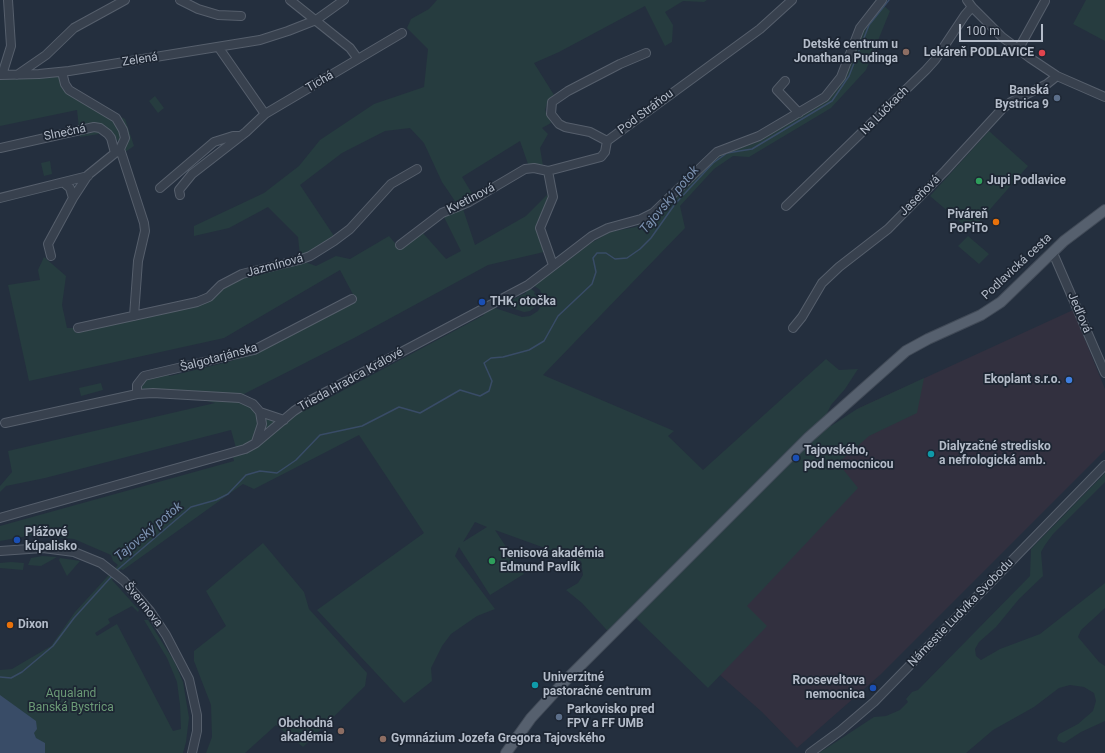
<!DOCTYPE html>
<meta charset="utf-8">
<style>
body{margin:0}
#map{position:relative;width:1105px;height:753px;overflow:hidden;background:#242f3e;font-family:Roboto,sans-serif}
canvas{display:block}
.scale{position:absolute;left:959px;top:24px;width:84px;height:18px;box-sizing:border-box;border:2px solid #b4bcc9;border-top:0;padding-left:5px;font-size:12px;line-height:14px;white-space:nowrap;color:#b4bcc9;-webkit-text-stroke:3px #1d2633;paint-order:stroke}
</style>
<div id="map">
<canvas width="1105" height="753"></canvas>
<div class="scale">100 m</div>
</div>
<script>
const ctx = document.querySelector('canvas').getContext('2d');
ctx.lineJoin = 'round';
function paint(path, color) { ctx.fillStyle = color; ctx.fill(path, 'evenodd'); }
const shape = rows => new Path2D(rows.map(r => 'M' + r).join(''));
function trace(path, color, width, dash) { ctx.strokeStyle = color; ctx.lineWidth = width; ctx.lineCap = dash ? 'butt' : 'round'; ctx.setLineDash(dash || []); ctx.stroke(path); }
function label(font, color, halo, rows, align = 'center') {
  ctx.font = font + ' Roboto,sans-serif'; ctx.lineWidth = 3.5; ctx.setLineDash([]); ctx.textBaseline = 'middle'; ctx.strokeStyle = halo; ctx.fillStyle = color; for (const [text, x, y, turn = 0] of rows) {
    ctx.save(); ctx.translate(x, y); ctx.rotate((+turn || 0) * Math.PI / 180); ctx.textAlign = isNaN(turn) ? turn : align; if (halo) ctx.strokeText(text, 0, 0); ctx.fillText(text, 0, 0); ctx.restore();
  }
}
paint(shape([
 [1073,310,1105,389,1105,450,880,675,797,748,762,712,695,653,857,409]
]), '#32303f');
paint(shape([
 [437,0,707,0,704,2,683,1,665,12,673,25,672,42,665,46,645,6,559,52,534,63,554,95,548,100,545,110,551,123,542,128,548,134,540,148,543,166,528,164,520,141,462,177,473,195,457,204,442,182,424,143,410,128,385,131,342,153,300,185,334,236,316,248,300,256,298,237,268,207,229,228,194,236,194,226,264,193,299,166,320,140,374,104,424,87,428,49,407,28,411,19,429,9],
 [1086,0,1105,0,1105,41,1073,24],
 [882,4,890,11,866,70,831,108,749,157,733,156,714,169,680,206,685,228,543,375,674,431,668,436,703,470,826,359,839,370,858,369,845,389,831,405,824,419,831,426,857,409,924,378,917,413,869,436,838,463,858,488,747,606,767,626,708,688,636,618,615,639,582,603,566,590,578,583,583,575,581,561,495,530,524,574,490,595,459,547,455,556,495,609,477,616,451,634,442,646,431,668,432,681,404,703,317,610,424,533,359,435,254,489,243,484,123,570,121,569,112,580,139,610,138,612,132,606,108,619,110,623,95,633,97,636,117,624,173,731,181,729,180,705,177,682,167,658,144,620,148,620,150,623,174,661,183,682,189,718,186,742,183,753,0,753,0,670,12,669,51,646,75,612,118,565,113,561,111,555,74,539,33,535,0,541,0,526,234,461,233,457,238,455,231,430,45,478,6,486,0,492,0,486,12,472,8,451,215,403,194,398,142,396,141,384,146,379,167,374,170,376,228,362,260,351,356,300,340,270,224,338,29,381,8,285,40,280,38,270,44,257,66,276,62,305,67,328,74,328,76,333,200,304,224,286,245,276,305,262,316,266,336,256,350,259,389,236,400,249,422,232,446,259,461,251,444,217,463,209,475,245,526,216,549,193,548,199,538,223,544,252,488,265,354,338,242,395,285,423,311,404,314,406,484,315,483,313,492,307,522,317,530,316,538,311,543,302,542,295,540,290,532,284,535,281,537,284,591,243,610,232,636,227,666,203,668,205,713,159,728,150,747,146,759,141,826,101,848,67,865,26],
 [475,522,487,527,463,542],
 [65,76,73,93,125,119,134,146,125,152,116,138,105,133,80,137,77,110,0,126,0,79],
 [155,96,164,108,158,113,149,101],
 [989,131,1028,166,971,231,930,196],
 [50,161,52,174,44,176,41,163],
 [968,236,989,254,979,264,958,246],
 [530,288,535,292,534,294,537,296,538,301,535,307,530,311,524,312,497,303,502,301,503,304,526,293,525,290],
 [101,383,103,390,81,396,79,388],
 [1105,473,1105,482,1053,534,1045,545,1041,552,1043,576,1019,599,996,627,979,642,975,649,976,656,981,660,1000,649,1040,634,1105,583,1105,608,1081,630,1078,637,1099,662,1105,666,1105,721,1081,732,1064,743,1058,741,1057,738,1059,734,1078,724,1093,711,1096,701,1094,693,1084,687,1070,685,1059,688,1034,707,993,730,966,753,819,753,874,717,886,716,900,710,908,702,906,699,912,692,918,690,1030,576,1031,549],
 [263,543,304,592,309,609,367,673,365,686,303,747,276,725,245,753,206,753,212,737,211,705,194,661,194,651,226,626,206,591],
 [42,556,57,557,41,566,28,565,31,558],
 [60,558,74,560,80,561,67,576,59,560],
 [11,562,24,563,23,570,0,568,0,563]
]), '#263c3f');
paint(shape([
 [0,695,36,721,37,729,34,733,36,738,45,743,45,753,0,753]
]), '#394c67');
trace(shape([
 [116,571,191,507,216,500,228,494,246,475,260,471,277,473,296,460,320,435,362,426,399,407,420,413,460,390,480,396,489,391,492,381,484,363,491,358,503,357,529,350,544,341,558,316,592,284,596,272,593,258,597,253,606,253,615,259,627,258,640,249,651,238,675,204,713,163,727,153,752,149,832,101,849,76,869,25,889,0],
 [0,677,11,678,22,672,53,646,74,618,112,576]
]), '#394c67', 1.5);
const minor = shape([
 [180,0,198,9,218,15,241,16],
 [290,0,350,48,358,59],
 [967,0,972,7,1002,37,1030,58,1057,76,1105,97],
 [219,48,265,114],
 [1018,50,1045,1],
 [62,72,65,84,69,90,116,118,123,130,125,138,120,149,88,175,73,198],
 [0,75,39,74,69,71,260,40,288,31,316,20,344,0],
 [2,75,11,46,8,0],
 [17,75,46,55,74,28,125,0],
 [785,81,777,90,799,113],
 [607,141,760,29,792,0],
 [607,141,590,132,565,127,559,124,551,114,552,102,568,91,620,64,646,53],
 [0,148,94,127,100,128,108,134,111,138,115,153],
 [120,149,144,223,145,231,138,261,134,316],
 [548,171,553,197,540,228,553,265],
 [160,188,214,142,233,136,241,136],
 [180,195,179,190,192,174,246,132,265,114,402,33],
 [0,198,88,176],
 [786,206,926,70,935,60,965,15,972,7],
 [400,245,442,213,469,202,525,169,534,168,548,171,601,157,605,152,607,141],
 [1053,253,1105,373],
 [51,256,48,244,73,198,70,188,64,183],
 [78,328,197,302,209,297,221,285,242,274,299,260,310,256,334,241,350,229,391,184,417,169],
 [793,328,802,317,822,283,839,267,888,229,945,171,1002,109,1011,102,1047,84,1057,76],
 [137,394,137,385,144,376,254,350,352,299],
 [260,412,284,420],
 [5,423,137,394,153,393,240,398,253,404,260,412,262,424,256,442],
 [0,518,245,449,256,443,294,411,309,401,528,285,592,236,608,228,641,219,653,213,717,152,759,136,825,97,841,77,860,28,882,0],
 [0,551,43,548,74,552,101,563,124,581,150,611,166,635,189,679,197,715,197,731,192,753],
 [810,753,840,731,874,702,1105,465]
]);
const major = shape([
 [506,753,531,718,565,681,808,438,906,351,928,339,981,315,1001,302,1064,241,1105,210]
]);
trace(minor, '#565f6c', 10);
trace(major, '#414a57', 12);
trace(minor, '#38414e', 8);
trace(major, '#56606e', 10);
for (const [x, y, r, color] of [
 [906,52,4,"#8d6e63"],
 [1042,53,4,"#e0444e"],
 [1057,98,4,"#5c6f8a"],
 [979,181,4,"#2e9e5b"],
 [996,222,4,"#e8710a"],
 [482,302,4,"#1a4fb4"],
 [1069,380,4,"#3f7fe0"],
 [931,454,4,"#0f9aa8"],
 [796,458,4,"#1a4fb4"],
 [17,540,4,"#1a4fb4"],
 [492,561,4,"#2e9e5b"],
 [10,625,4,"#e8710a"],
 [535,685,4,"#0f9aa8"],
 [873,688,4,"#1a4fb4"],
 [559,717,4,"#5c6f8a"],
 [341,731,4,"#8d6e63"],
 [383,739,4,"#8d6e63"]
]) { const dot = new Path2D(); dot.arc(x, y, r, 0, 2 * Math.PI); ctx.fillStyle = color; ctx.fill(dot); trace(dot, '#1d2633', 1.5); }
label('bold 12px', '#b4bcc9', '#1d2633', [
 ["Detské centrum u",898,45,"right"],
 ["Jonathana Pudinga",898,59,"right"],
 ["Lekáreň PODLAVICE",1034,53,"right"],
 ["Banská",1049,91,"right"],
 ["Bystrica 9",1049,105,"right"],
 ["Jupi Podlavice",987,181],
 ["Piváreň",988,215,"right"],
 ["PoPiTo",988,229,"right"],
 ["THK, otočka",490,302],
 ["Ekoplant s.r.o.",1061,380,"right"],
 ["Dialyzačné stredisko",939,447],
 ["a nefrologická amb.",939,461],
 ["Tajovského,",804,451],
 ["pod nemocnicou",804,465],
 ["Plážové",25,533],
 ["kúpalisko",25,547],
 ["Tenisová akadémia",500,554],
 ["Edmund Pavlík",500,568],
 ["Dixon",18,625],
 ["Univerzitné",543,678],
 ["pastoračné centrum",543,692],
 ["Rooseveltova",865,681,"right"],
 ["nemocnica",865,695,"right"],
 ["Parkovisko pred",567,710],
 ["FPV a FF UMB",567,724],
 ["Obchodná",333,724,"right"],
 ["akadémia",333,738,"right"],
 ["Gymnázium Jozefa Gregora Tajovského",391,739]
], 'left');
label('12px', '#b4bcc9', '#1d2633', [
 ["Zelená",140,60,-9],
 ["Tichá",320,82,-30],
 ["Na Lúčkach",885,111,-45],
 ["Pod Stráňou",646,112,-37],
 ["Slnečná",65,133,-12],
 ["Jaseňová",920,196,-45],
 ["Kvetinová",471,199,-27],
 ["Jazmínová",275,266,-15],
 ["Podlavická cesta",1017,267,-43],
 ["Jedľová",1079,313,67],
 ["Šalgotarjánska",219,358,-15],
 ["Trieda Hradca Králové",351,380,-29],
 ["Švermova",143,605,51],
 ["Námestie Ludvíka Svobodu",961,613,-46]
]);
label('12px', '#6b9a76', '#1d2633', [
 ["Aqualand",71,694],
 ["Banská Bystrica",71,708]
]);
label('italic 13px', '#7c92b1', '#1d2633', [
 ["Tajovský potok",670,200,-50],
 ["Tajovský potok",149,532,-40]
]);
</script>
